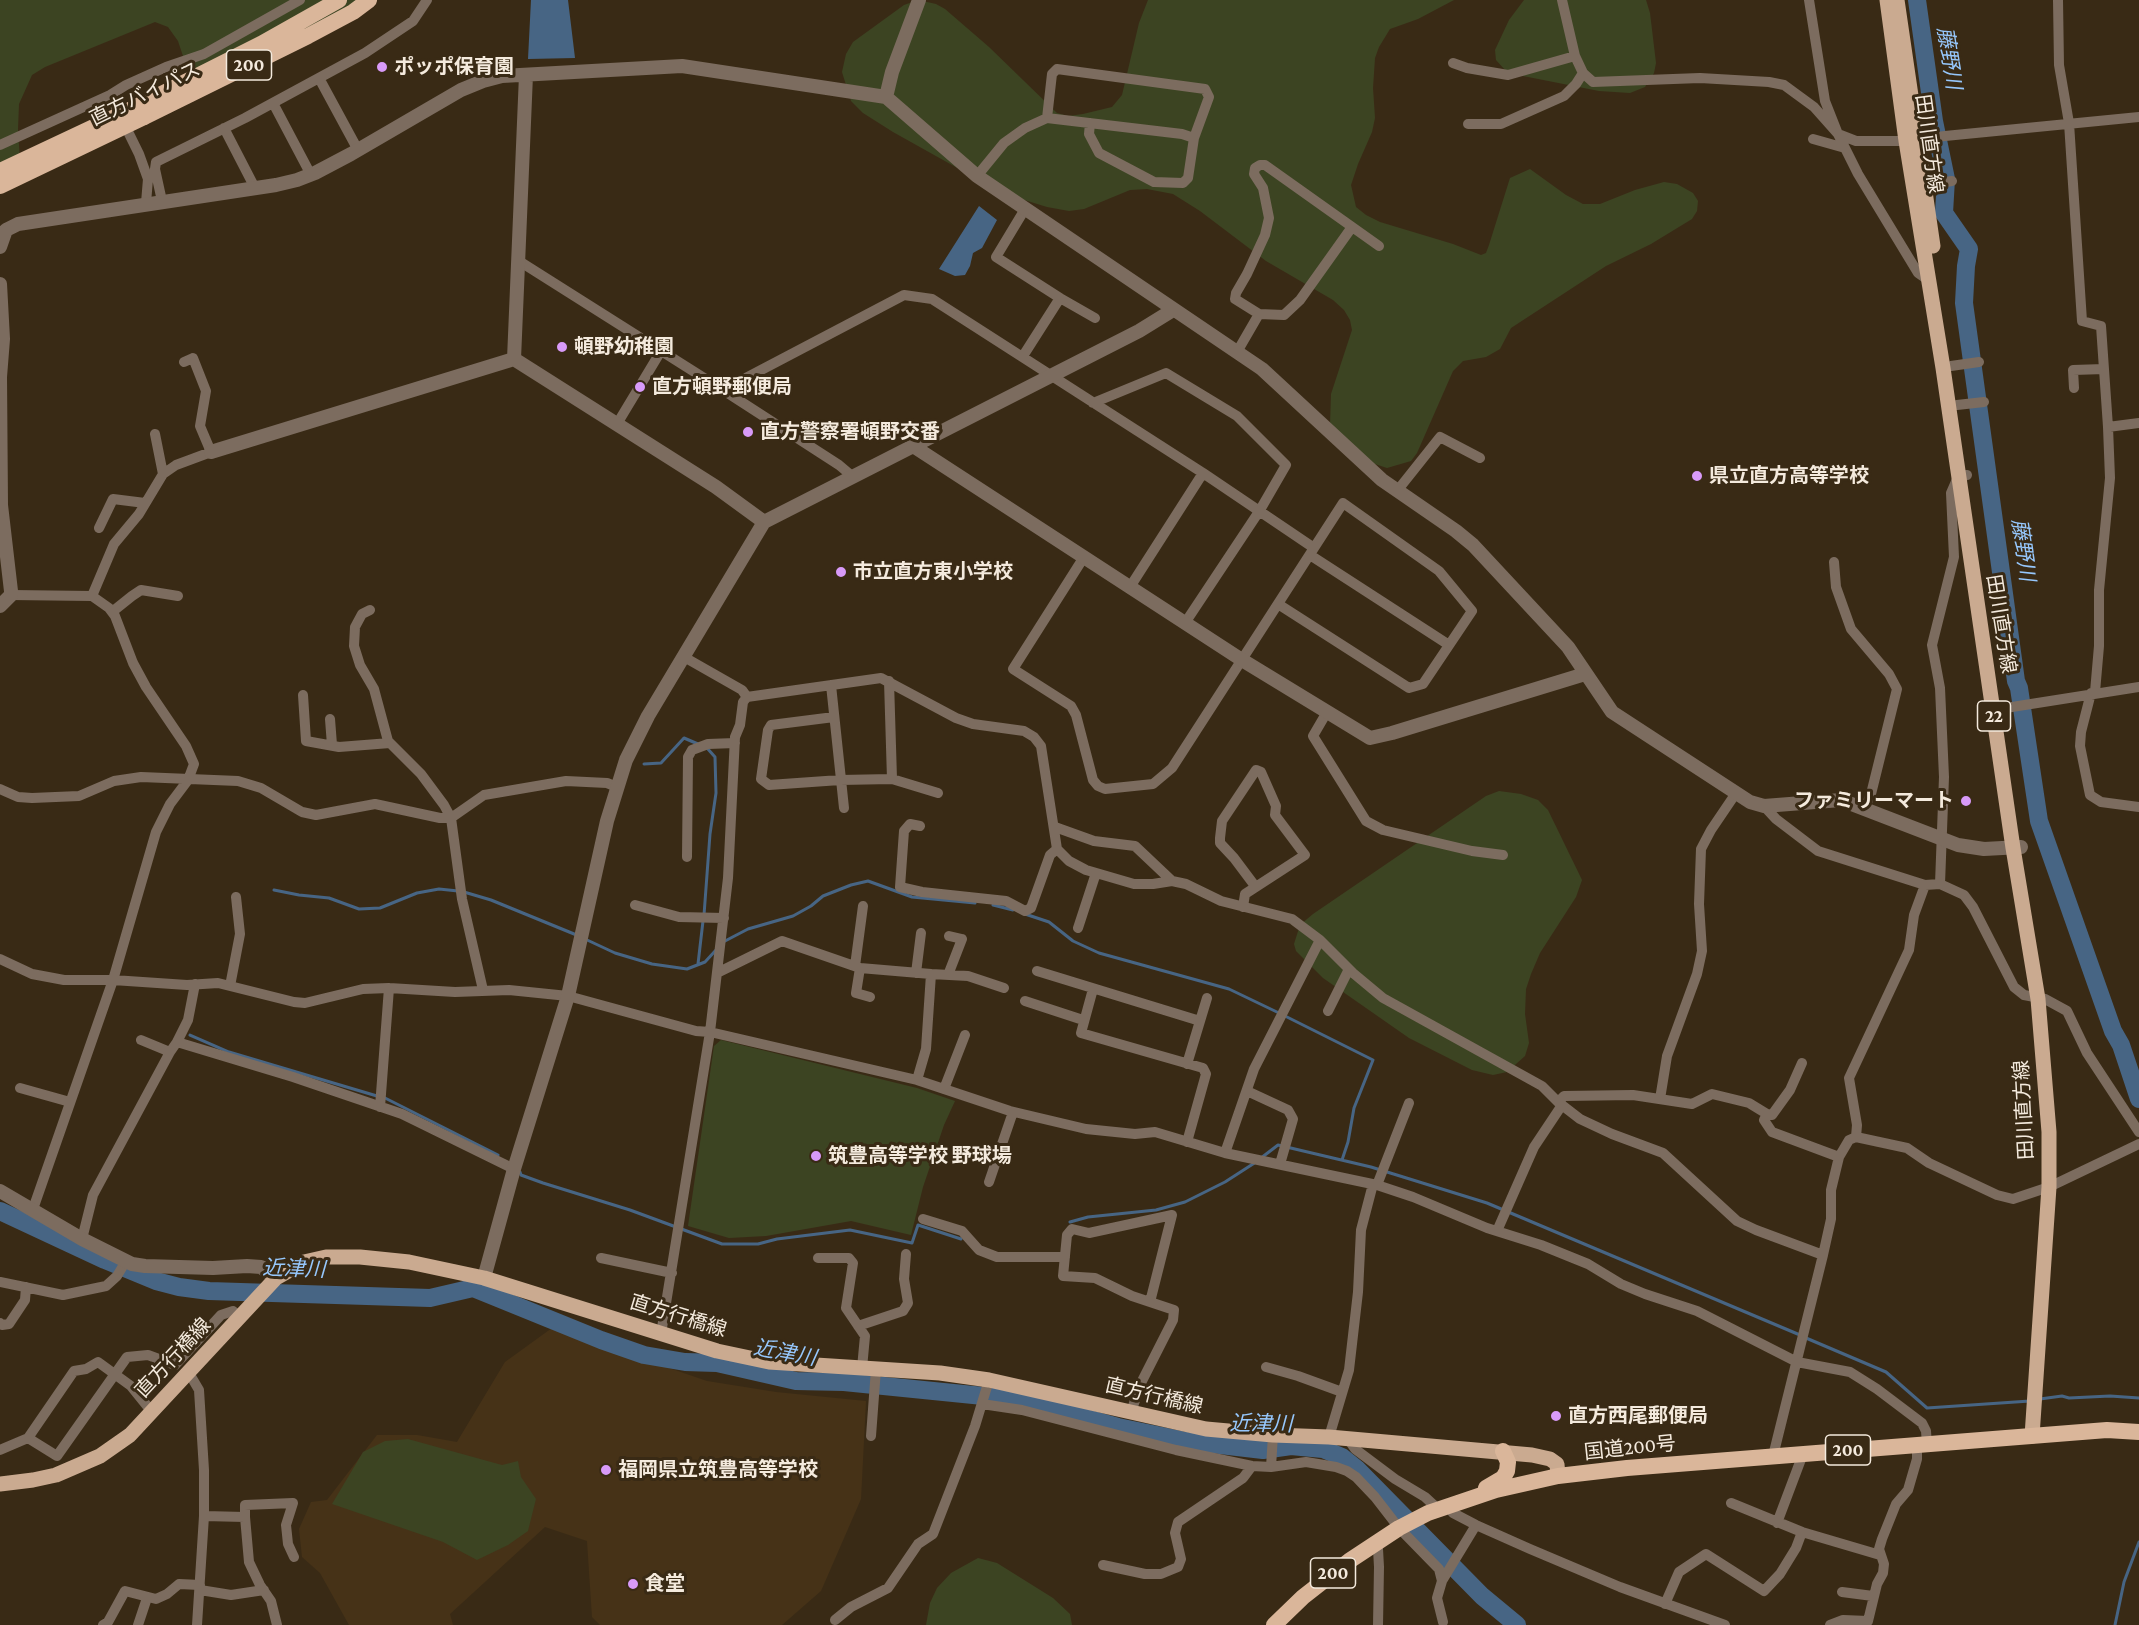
<!DOCTYPE html>
<meta charset="utf-8">
<style>
body{margin:0}
canvas{display:block;background:#392a15}
</style>
<canvas width="2139" height="1625"></canvas>
<script>
const ctx = document.querySelector('canvas').getContext('2d');
ctx.lineJoin = 'round';
function paint(path, color) { ctx.fillStyle = color; ctx.fill(path, 'evenodd'); }
const shape = rows => new Path2D(rows.map(r => 'M' + r).join(''));
function trace(path, color, width, dash) { ctx.strokeStyle = color; ctx.lineWidth = width; ctx.lineCap = dash ? 'butt' : 'round'; ctx.setLineDash(dash || []); ctx.stroke(path); }
function label(font, color, halo, rows, align = 'center') {
  ctx.font = font + ' "Crimson Pro","Noto Sans JP",serif'; ctx.lineWidth = 6; ctx.setLineDash([]); ctx.textBaseline = 'middle'; ctx.strokeStyle = halo; ctx.fillStyle = color; for (const [text, x, y, turn = 0] of rows) {
    ctx.save(); ctx.translate(x, y); ctx.rotate((+turn || 0) * Math.PI / 180); ctx.textAlign = isNaN(turn) ? turn : align; if (halo) ctx.strokeText(text, 0, 0); ctx.fillText(text, 0, 0); ctx.restore();
  }
}
paint(shape([
 [552,1328,707,1381,776,1392,866,1401,861,1499,821,1591,782,1625,600,1625,592,1617,587,1541,545,1527,450,1614,453,1625,349,1625,320,1573,302,1557,299,1529,311,1502,327,1500,377,1435,417,1435,457,1442,505,1362]
]), '#463217');
paint(shape([
 [0,0,358,0,266,62,192,74,184,59,178,41,168,27,155,22,45,67,32,75,19,104,18,129,20,161,0,191],
 [918,0,936,4,945,9,989,47,1057,113,1068,116,1083,114,1112,107,1122,95,1139,23,1148,0,1454,0,1418,19,1390,29,1379,47,1375,58,1373,88,1375,118,1372,132,1358,164,1351,185,1356,207,1366,215,1380,222,1453,244,1481,255,1486,253,1489,245,1510,178,1530,169,1566,195,1583,204,1600,204,1635,190,1664,182,1677,184,1693,193,1698,201,1697,211,1692,219,1651,244,1606,266,1511,328,1500,349,1486,357,1463,361,1453,371,1417,453,1411,461,1387,468,1372,463,1330,426,1331,394,1352,330,1350,320,1344,310,1333,300,1266,261,1200,211,1173,194,1147,189,1130,190,1084,209,1069,211,1047,207,1018,198,977,179,893,132,863,113,851,101,842,72,846,54,853,42,904,5],
 [1524,0,1646,0,1650,13,1656,63,1654,73,1645,87,1630,93,1599,91,1523,76,1505,70,1496,60,1495,50,1509,20],
 [1499,791,1521,794,1538,800,1548,810,1582,880,1576,897,1540,953,1531,974,1526,989,1525,1014,1529,1043,1525,1056,1507,1072,1493,1075,1472,1070,1409,1038,1323,978,1296,951,1294,944,1300,925,1313,914,1486,796],
 [721,1040,917,1088,955,1101,944,1125,923,1187,911,1235,851,1221,766,1236,729,1238,688,1226,714,1046],
 [408,1439,502,1465,518,1461,521,1477,536,1499,528,1531,508,1545,477,1560,443,1542,332,1504,363,1452,385,1441],
 [978,1558,997,1563,1053,1598,1070,1614,1072,1625,926,1625,930,1603,937,1588,951,1573]
]), '#3c4422');
paint(shape([
 [531,0,568,0,575,58,528,59],
 [979,206,997,220,982,248,973,253,970,266,965,275,955,276,939,269]
]), '#476584');
trace(shape([
 [644,764,661,763,684,738,698,744],
 [274,890,299,895,329,898,359,909,380,908,417,893,439,889,458,891],
 [464,892,491,900,579,936],
 [993,905,1013,910],
 [1025,914,1049,922,1073,941,1099,953,1229,989,1279,1013],
 [704,915,710,834,716,793,715,757,707,748],
 [585,939,615,953,652,964,687,969,705,962,716,950],
 [725,941,748,929,793,916,811,906,823,896,851,885,868,881,912,897,975,903],
 [698,964,703,921],
 [1285,1016,1373,1060,1354,1108,1348,1142,1342,1160],
 [190,1035,229,1052,377,1096],
 [383,1097,498,1155],
 [1261,1158,1278,1145,1371,1167,1487,1203,1800,1335],
 [520,1172,521,1175,543,1183,630,1210,722,1244,758,1244,777,1239,850,1230,912,1243,918,1225,961,1239],
 [1070,1222,1088,1217,1156,1210,1185,1202,1225,1182,1256,1162],
 [1806,1338,1886,1372,1927,1408,2030,1401],
 [2040,1399,2062,1396,2069,1398,2110,1396,2139,1398],
 [2115,1625,2124,1582,2139,1542]
]), '#476584', 3);
trace(shape([
 [1917,0,1934,121,1946,179,1944,213,1969,249,1966,266,1964,303,2016,681,2019,688,2039,821,2113,1031,2121,1045,2139,1099],
 [0,1211,105,1260,156,1281,179,1287,209,1291,430,1298,473,1288,601,1340,644,1355,685,1362,717,1363,796,1381,844,1382,1003,1398,1050,1408,1118,1427,1186,1441,1263,1450,1291,1446,1323,1449,1342,1457,1357,1469,1482,1596,1517,1625]
]), '#476584', 18);
trace(shape([
 [1562,0,1575,56,1583,73,1593,82,1700,78,1769,82,1784,85,1814,107,1838,134,1856,141,1906,141,1945,136,2139,117],
 [1809,0,1825,101,1838,134,1858,174,1918,273,1928,280],
 [2058,0,2059,65,2069,123,2082,321,2101,326,2108,427,2110,478,2099,590,2099,646,2095,692],
 [1453,63,1467,68,1508,75,1575,56],
 [319,78,358,150],
 [110,95,139,154,148,179,146,203],
 [273,103,311,175],
 [1047,118,1052,74,1057,69,1205,89,1209,97,1194,138,1188,178,1183,183,1154,182,1099,153,1089,134,1090,123],
 [1468,124,1501,124,1564,96,1576,84,1583,73],
 [224,128,255,188],
 [1813,139,1845,148],
 [0,145,110,95,126,85,166,67,204,54,300,0],
 [977,176,1004,143,1025,128,1047,118,1182,134,1194,138],
 [1926,185,1952,181],
 [162,201,155,169,156,162,245,118,365,53,413,21,427,0],
 [1352,227,1300,300,1284,315,1259,314,1235,299,1236,293,1247,274,1265,235,1269,218,1263,188,1254,174,1255,168,1260,165,1265,165,1379,246],
 [519,261,723,390,839,465,852,476],
 [1060,298,1095,318],
 [1237,352,1259,314],
 [1023,356,1060,298,996,257,1025,209],
 [1951,366,1979,362],
 [2074,388,2073,370,2104,369],
 [723,390,904,295,932,299,1203,473,1314,548],
 [1093,403,1166,373,1237,416,1286,465,1260,510,1185,623],
 [1957,405,1984,402],
 [617,424,661,351],
 [2108,427,2139,423],
 [155,434,163,474],
 [1397,491,1440,437,1480,458],
 [99,528,113,499,145,503],
 [1310,555,1449,645],
 [1084,557,1013,669,1071,706,1076,715,1093,780,1098,786,1105,789,1153,784,1172,768,1343,503,1439,571,1472,611,1423,684,1409,688,1278,604],
 [1834,562,1836,587,1851,629,1889,674,1897,689,1871,794,1864,809],
 [1130,587,1203,473],
 [11,595,92,596,109,608,115,616,133,663,146,687,186,746,194,764,188,780,170,804,156,832,113,980,33,1209],
 [92,596,114,544,139,514,163,474,176,465,211,452,200,426,206,391,193,358,184,362],
 [370,610,362,614,355,627,354,646,360,665,374,689,388,741,421,774,444,805,451,818,462,899,483,990],
 [112,612,132,596,141,590,178,596],
 [684,657,742,690,747,697],
 [831,685,844,808],
 [2091,693,2081,732,2080,746,2090,795,2101,802,2139,807],
 [303,695,306,741,339,747,390,743],
 [747,697,881,678,956,718,973,724,1024,731,1034,737,1041,746,1057,849,1069,861,1086,870,1134,884,1153,884,1172,881,1186,884,1221,901,1292,919,1320,940,1353,973,1383,998,1542,1086,1558,1102,1580,1119,1612,1134,1663,1153,1737,1221,1756,1230,1823,1255],
 [1993,710,2139,687],
 [1327,712,1313,736,1366,821,1383,830,1472,851,1503,855],
 [834,717,771,725,768,730,761,779,769,785,840,780,892,779,889,681],
 [330,719,332,745],
 [892,779,938,793],
 [0,789,18,797,32,798,79,796,114,781,141,777,238,781,261,788,302,812,316,815,375,804,440,818,451,818,484,795,566,781,607,783,617,787],
 [1764,806,1776,819,1818,851,1925,885,1940,884,1964,895,1973,907,2014,987,2024,995,2045,999,2067,1011,2087,1053,2139,1132],
 [920,826,910,824,904,831,900,887,922,892,1006,901,1025,911,1031,908,1050,855,1057,849],
 [1055,827,1094,841,1135,846,1172,881],
 [687,857,688,757,692,750,708,744,735,743],
 [1940,884,1944,777,1940,688,1932,645,1954,557,1951,493,1958,477,1967,475],
 [635,905,679,917,724,918],
 [1243,907,1245,894,1305,855,1275,815,1276,806,1261,772,1256,770,1222,821,1220,838,1220,843,1234,858,1255,886],
 [1078,928,1096,873],
 [0,959,32,974,64,980,113,980,187,985,218,983,294,1002,305,1003,363,989,389,988,455,992,509,990,568,996,696,1031,710,1032,917,1080,1010,1111,1086,1129,1135,1134,1155,1132,1225,1153,1377,1185,1413,1197,1487,1228,1541,1245,1588,1264,1621,1284,1645,1294,1697,1311,1797,1362,1850,1372,1877,1389,1922,1423,1926,1431,1927,1445],
 [855,966,863,906],
 [860,968,856,993,870,997],
 [1037,971,1200,1021],
 [717,973,782,941,860,968,931,974,926,1049,917,1080],
 [916,973,921,933],
 [931,974,968,976,1004,988],
 [948,975,962,939,949,936],
 [230,986,240,934,236,897],
 [1093,989,1081,1033,1203,1068,1206,1074,1187,1142],
 [1025,1001,1083,1020],
 [1328,1011,1349,969],
 [141,1040,170,1052],
 [177,1042,188,1020,195,984],
 [1187,1064,1207,998],
 [20,1088,70,1102],
 [944,1089,965,1035],
 [1247,1091,1288,1110,1293,1119,1280,1164],
 [1660,1099,1667,1056,1697,974,1702,951,1699,904,1701,849,1711,830,1732,799],
 [1558,1102,1564,1096,1633,1095,1692,1104,1712,1094,1749,1103,1767,1114,1764,1120,1772,1132,1839,1157],
 [380,1107,389,988],
 [1767,1114,1772,1115,1790,1090,1802,1063],
 [1856,1137,1857,1125,1849,1078,1909,950,1914,915,1925,885],
 [1225,1153,1254,1069,1320,940],
 [989,1182,1013,1112],
 [1377,1185,1409,1103],
 [923,1219,962,1231,979,1250,997,1257,1065,1257],
 [1497,1231,1534,1147,1562,1105],
 [82,1239,93,1195,170,1052,177,1042,293,1077,402,1114,514,1169],
 [601,1258,672,1273],
 [818,1258,849,1258,853,1263,846,1308,865,1336,862,1368],
 [0,1282,63,1295,106,1286,117,1276,126,1261],
 [0,1323,2,1325,9,1324,25,1300,26,1287],
 [858,1326,903,1311,908,1303,904,1279,906,1254],
 [661,1334,710,1032,728,878,735,737,740,725,743,702,747,697],
 [1266,1367,1298,1376,1342,1392],
 [189,1373,199,1390,204,1470,204,1516,197,1625],
 [982,1404,1022,1410,1176,1450,1252,1466,1271,1467,1306,1462,1336,1467,1347,1471,1356,1477,1375,1497,1399,1528,1439,1569,1442,1581,1437,1598,1443,1622],
 [1131,1412,1141,1383,1173,1320,1174,1310,1132,1296,1095,1278,1063,1276,1067,1235,1072,1229,1089,1233,1172,1215,1150,1302],
 [871,1436,876,1369],
 [1329,1437,1349,1370,1358,1292,1361,1230,1373,1184],
 [28,1438,74,1371,86,1369,98,1362,131,1386,152,1412],
 [1348,1439,1355,1449,1395,1479,1425,1497,1438,1509],
 [0,1450,28,1438,57,1456,127,1357,148,1355,175,1365,221,1315,233,1311,240,1317],
 [1773,1456,1823,1255,1831,1219,1831,1190,1839,1157,1849,1140,1856,1137,1907,1148,1929,1163,1997,1195,2013,1199,2049,1187,2139,1144],
 [1271,1467,1273,1435],
 [1448,1506,1453,1513,1476,1525,1530,1549,1620,1587,1725,1625],
 [204,1516,245,1517,249,1562,260,1585,271,1601,277,1625],
 [245,1517,245,1505,293,1503,286,1525,288,1544,294,1557],
 [1777,1523,1803,1454],
 [1802,1532,1880,1555],
 [1373,1545,1378,1549,1379,1567,1378,1625],
 [1103,1565,1145,1574,1161,1574,1178,1567,1181,1559,1175,1533,1178,1522,1243,1478,1252,1466],
 [1442,1581,1476,1525],
 [200,1590,231,1595,264,1590],
 [1842,1592,1873,1596],
 [1665,1604,1679,1572,1706,1554,1764,1591,1780,1574,1796,1548,1802,1532,1731,1503],
 [835,1620,851,1607,888,1588,918,1544,933,1534,975,1426,989,1380],
 [103,1625,108,1622,125,1591,156,1599,167,1594,179,1584,200,1585],
 [138,1625,147,1598],
 [1830,1625,1843,1620,1868,1621,1877,1584,1883,1573,1884,1564,1879,1549,1882,1539,1896,1504,1908,1490,1917,1459,1917,1445]
]), '#7c6c5f', 10);
trace(shape([
 [886,97,892,72,919,0],
 [0,247,6,230,18,224,276,185,297,180,315,173,351,154,461,90,483,81,502,76,682,66,886,97,977,176,1262,369,1382,480,1456,531,1473,545,1568,647,1612,712,1750,802,1764,806,1841,800,1958,845,1984,849,2021,847],
 [0,284,3,339,0,377,1,505,11,591,11,595,0,606],
 [514,359,526,75],
 [913,446,1242,660,1370,738,1392,733,1585,674],
 [211,452,514,359,716,487,764,522],
 [0,1191,82,1239,132,1264,145,1266,213,1268,247,1266,261,1267,276,1278],
 [484,1278,514,1169,568,996,607,821,626,760,648,716,764,522,1139,331,1173,310]
]), '#7c6c5f', 14);
trace(shape([
 [1887,0,1906,141,1943,368,2013,848,2038,999,2049,1132,2049,1187,2032,1436],
 [1897,0,1933,246],
 [0,1484,33,1480,56,1475,100,1456,130,1435,276,1278,304,1262,326,1257,360,1257,409,1262,484,1278,717,1351,769,1362,940,1373,989,1380,1206,1429,1273,1435,1329,1437,1532,1455,1550,1459,1557,1464,1558,1476]
]), '#caaa90', 15);
trace(shape([
 [132,109,261,44,339,0],
 [144,117,308,36,353,12,369,0],
 [1486,1488,1503,1478,1507,1471,1508,1462,1503,1451],
 [1274,1625,1303,1597,1349,1561,1399,1528,1428,1513,1496,1490,1558,1476,1627,1468,2107,1430,2139,1432]
]), '#dab69a', 16);
trace(shape([
 [0,171,132,109],
 [0,186,144,117]
]), '#dab69a', 16);
for (const [x, y, r, color] of [
 [382,67,6,"#d89af8"],
 [562,347,6,"#d89af8"],
 [640,387,6,"#d89af8"],
 [748,432,6,"#d89af8"],
 [1697,476,6,"#d89af8"],
 [841,572,6,"#d89af8"],
 [1966,801,6,"#d89af8"],
 [816,1156,6,"#d89af8"],
 [1556,1416,6,"#d89af8"],
 [606,1470,6,"#d89af8"],
 [633,1584,6,"#d89af8"]
]) { const dot = new Path2D(); dot.arc(x, y, r, 0, 2 * Math.PI); ctx.fillStyle = color; ctx.fill(dot); trace(dot, '#392a15', 2); }
for (const [x, y, w] of [
 [249,65,45],
 [1994,716,33],
 [1848,1450,45],
 [1333,1573,45]
]) { const box = new Path2D(); box.roundRect(x - w / 2, y - 15, w, 30, 4.5); ctx.fillStyle = '#392a15'; ctx.fill(box); trace(box, '#f4eadd', 1.5); }
label('bold 18px', '#f4eadd', null, [
 ["200",249,65],
 ["22",1994,716],
 ["200",1848,1450],
 ["200",1333,1573]
]);
label('bold 20px', '#f4eadd', '#392a15', [
 ["ポッポ保育園",394,67],
 ["頓野幼稚園",574,347],
 ["直方頓野郵便局",652,387],
 ["直方警察署頓野交番",760,432],
 ["県立直方高等学校",1709,476],
 ["市立直方東小学校",853,572],
 ["ファミリーマート",1954,801,"right"],
 ["筑豊高等学校 野球場",828,1156],
 ["直方西尾郵便局",1568,1416],
 ["福岡県立筑豊高等学校",618,1470],
 ["食堂",645,1584]
], 'left');
label('20px', '#f4eadd', '#392a15', [
 ["直方バイパス",145,94,-26],
 ["田川直方線",1929,144,82],
 ["田川直方線",2001,624,81],
 ["田川直方線",2024,1110,-93],
 ["直方行橋線",678,1316,17],
 ["直方行橋線",173,1358,-47],
 ["直方行橋線",1154,1396,13],
 ["国道200号",1630,1448,-6]
]);
label('italic 21px', '#96c7fc', '#392a15', [
 ["藤野川",1949,58,81],
 ["藤野川",2023,550,82],
 ["近津川",294,1269,2],
 ["近津川",785,1353,10],
 ["近津川",1261,1424,1]
]);
</script>
